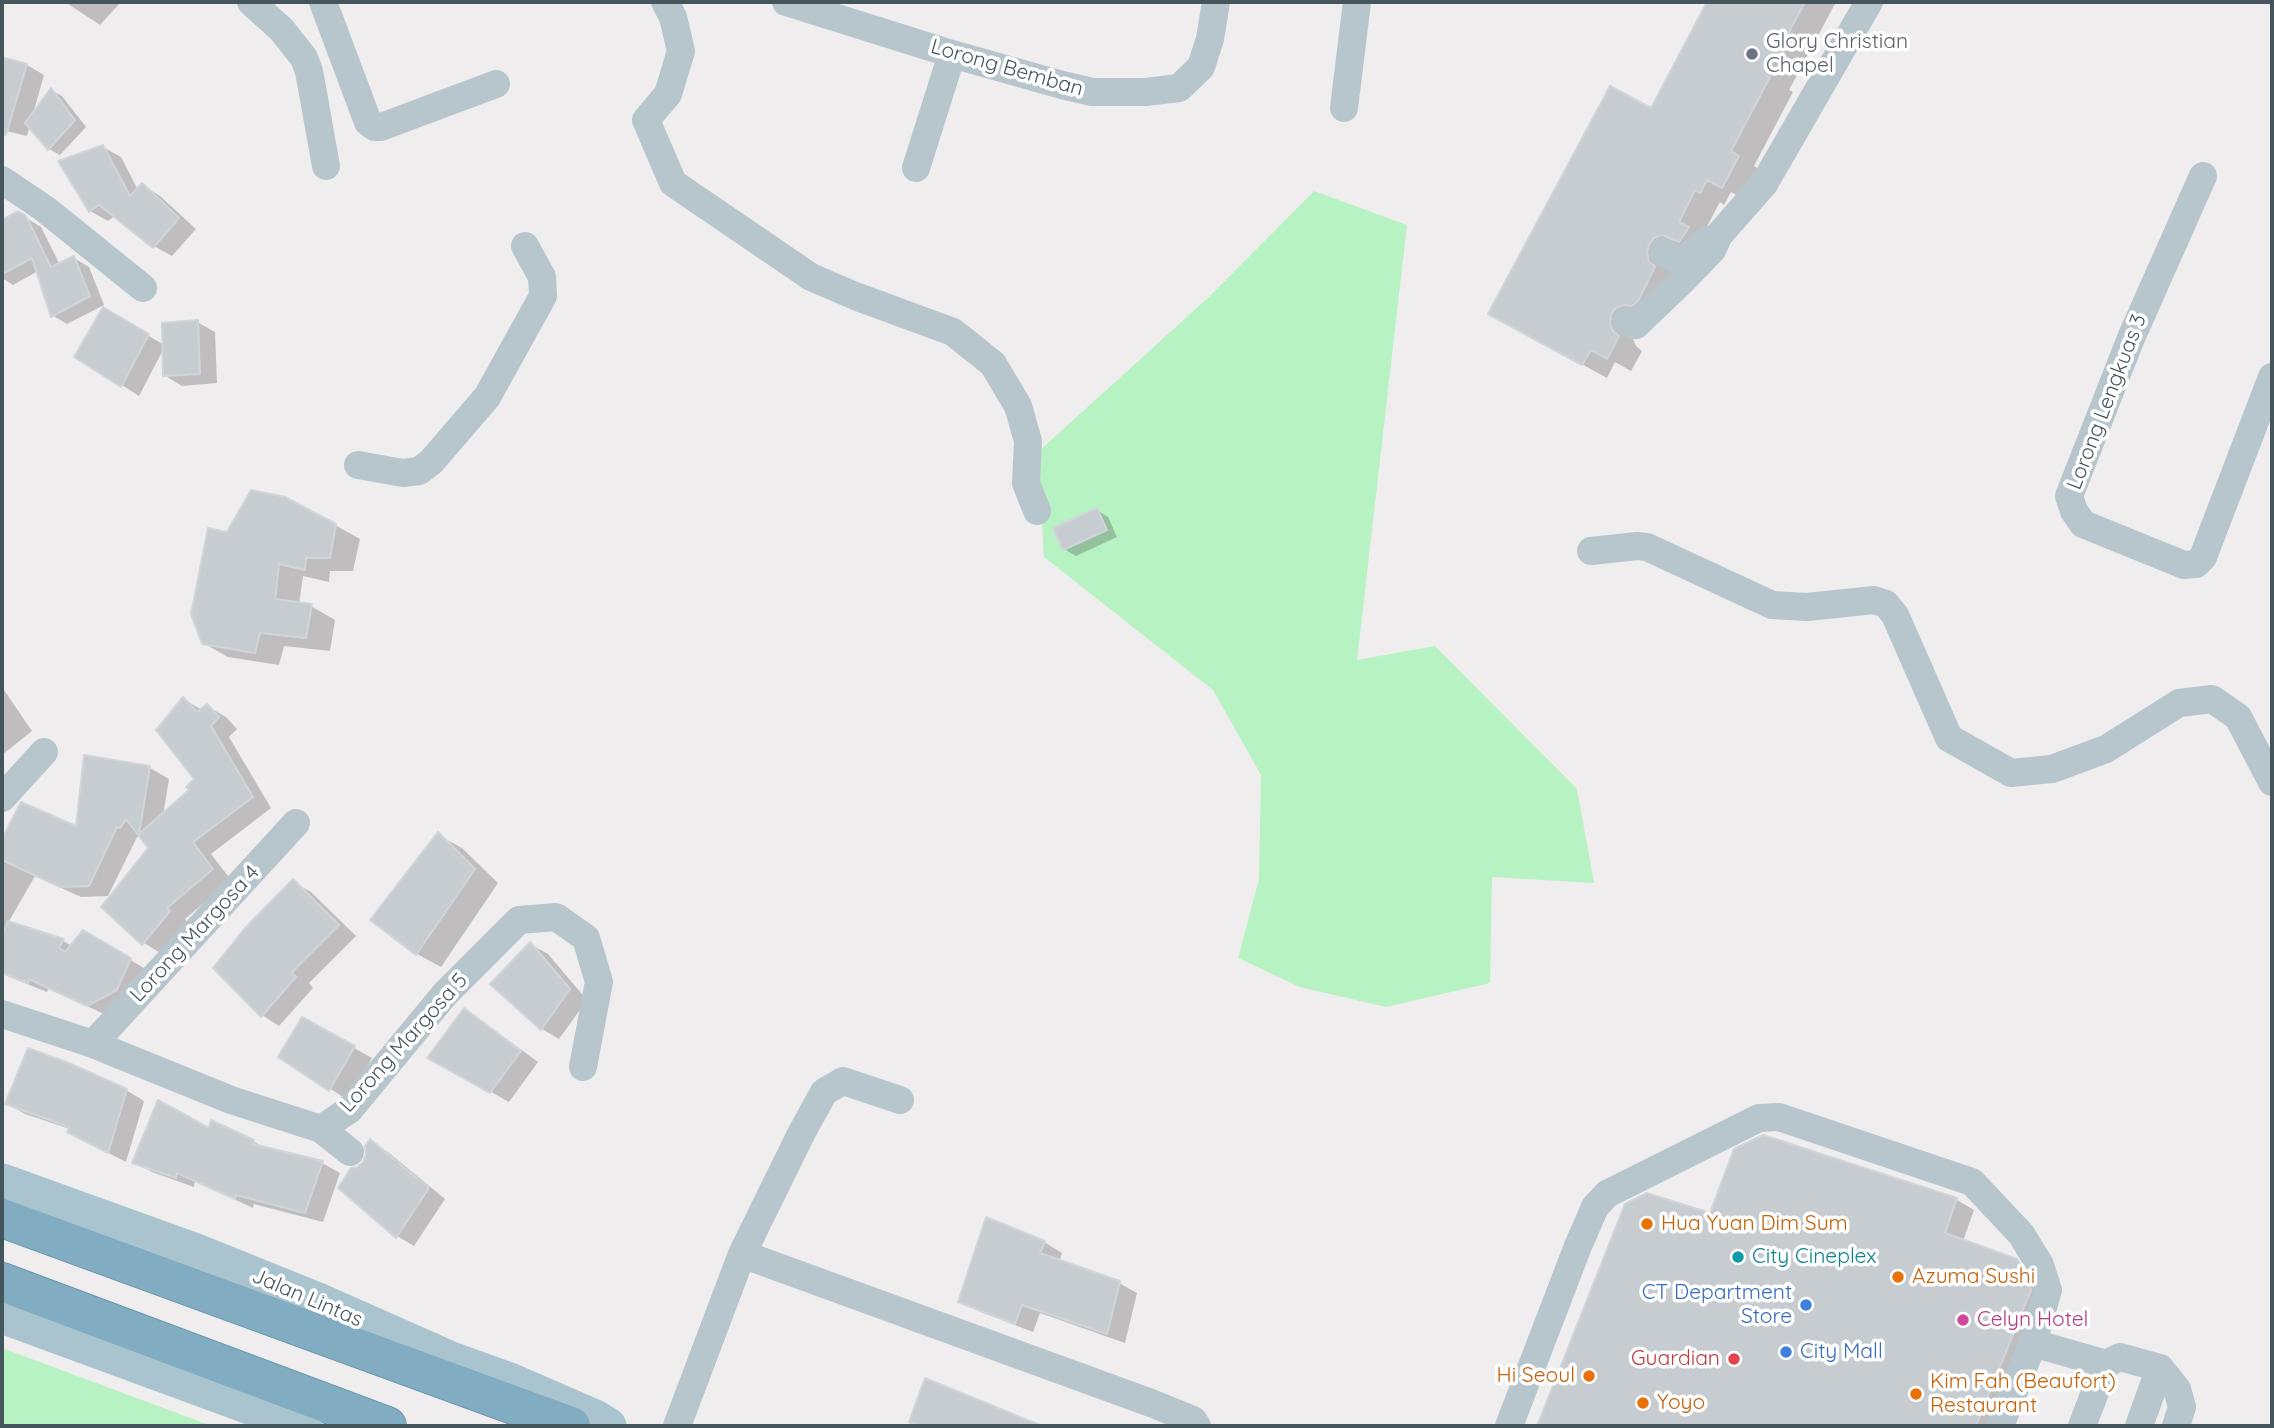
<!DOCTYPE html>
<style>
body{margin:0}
#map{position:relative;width:2274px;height:1428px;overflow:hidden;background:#f0edee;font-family:Quicksand,sans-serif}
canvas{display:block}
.frame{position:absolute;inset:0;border:4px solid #44565c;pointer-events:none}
</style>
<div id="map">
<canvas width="2274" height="1428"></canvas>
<div class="frame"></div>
</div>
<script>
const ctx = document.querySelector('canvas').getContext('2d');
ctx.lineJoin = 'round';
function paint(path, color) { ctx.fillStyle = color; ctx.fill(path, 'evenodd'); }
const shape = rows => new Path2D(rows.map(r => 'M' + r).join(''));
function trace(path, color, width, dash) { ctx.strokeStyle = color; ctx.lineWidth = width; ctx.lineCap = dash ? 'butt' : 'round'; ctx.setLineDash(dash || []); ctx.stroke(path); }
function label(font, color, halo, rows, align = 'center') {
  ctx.font = font + ' Quicksand,sans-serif'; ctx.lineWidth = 7; ctx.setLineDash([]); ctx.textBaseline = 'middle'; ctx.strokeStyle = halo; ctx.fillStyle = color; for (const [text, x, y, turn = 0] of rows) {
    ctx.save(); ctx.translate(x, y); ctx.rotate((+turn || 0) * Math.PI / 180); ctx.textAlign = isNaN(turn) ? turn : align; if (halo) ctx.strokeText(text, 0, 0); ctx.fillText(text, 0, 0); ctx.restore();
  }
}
paint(shape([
 [1314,191,1407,225,1357,660,1435,646,1577,789,1594,883,1492,877,1490,983,1386,1007,1300,987,1238,958,1259,879,1261,775,1213,690,1044,557,1038,452,1210,296],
 [2,1348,212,1426,2,1426]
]), '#b7f2c3');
paint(shape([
 [65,2,121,2,100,25],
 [1709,2,1836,2,1789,90,1793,92,1754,166,1762,171,1746,200,1731,192,1724,205,1720,202,1702,236,1634,328,1633,339,1636,346,1642,351,1631,371,1615,362,1607,378,1514,327,1651,111],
 [2,58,27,65,44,75,33,114,51,90,62,96,86,127,60,155,49,149,30,125,27,136,2,130],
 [103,147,121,157,138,190,142,185,160,196,196,229,172,256,154,246,115,216,108,221,90,211],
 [18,213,41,227,60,265,74,258,89,267,104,305,67,324,52,315,38,271,13,285,2,278,2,222],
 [104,309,164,345,197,322,215,332,217,383,182,386,164,375,164,348,139,396,77,356],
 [1097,510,1108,517,1117,537,1076,556,1064,549],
 [335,525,360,539,353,571,330,571,329,582,303,576,299,604,311,606,335,620,330,651,284,646,279,665,228,657,203,643,228,534],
 [2,687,32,731,2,755],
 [183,699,202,710,207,706,226,717,237,729,229,737,271,808,211,854,231,880,185,919,188,923,162,954,144,943,103,907,150,848,141,836,137,837,108,896,81,897,35,876,8,923,63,941,72,946,83,932,149,971,108,1016,49,988,47,992,2,974,2,843,22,804,78,829,86,757,150,768,169,779,163,816,191,791,196,780],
 [438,835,462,848,498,883,441,967,417,954],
 [293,882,311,892,356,936,309,983,313,988,279,1026,262,1015],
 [530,944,548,954,587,1000,559,1039,542,1029],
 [464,1010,482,1021,538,1062,509,1102,429,1057],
 [303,1019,372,1058,348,1100,280,1057],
 [126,1090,144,1101,126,1162,87,1142,70,1129,25,1114,8,1104],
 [209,1131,253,1141,268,1150,322,1163,340,1173,323,1222,254,1204,253,1208,195,1181,194,1187,152,1172,134,1162],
 [1763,1137,1957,1200,1974,1210,1963,1241,2016,1261,2035,1271,2042,1284,1998,1426,1538,1426,1627,1205,1711,1215],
 [370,1142,388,1152,445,1199,414,1246,397,1236,365,1163],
 [1044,1242,1062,1253,1059,1262,1119,1283,1137,1293,1125,1343,1040,1313,1033,1332,978,1311,960,1301],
 [926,1381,1039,1426,920,1426,911,1421]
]), '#0003');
const building = shape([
 [1707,2,1805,2,1766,75,1770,77,1731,151,1739,156,1722,188,1707,180,1700,193,1695,190,1679,222,1689,227,1679,242,1662,235,1654,238,1649,244,1647,253,1649,261,1655,267,1638,301,1632,306,1624,305,1616,308,1611,314,1610,324,1613,331,1619,336,1607,359,1591,350,1582,365,1488,314,1610,86,1651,108,1707,2],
 [2,57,27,64,6,135,2,134,2,57],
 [51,88,75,120,48,150,25,123,51,88],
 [103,145,130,196,142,183,179,218,153,248,99,205,89,212,58,161,103,145],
 [18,211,26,216,51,267,74,256,90,296,51,317,32,258,2,274,2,220,18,211],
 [103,307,149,334,121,387,74,357,103,307],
 [198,320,200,374,163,376,162,323,198,320],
 [251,490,285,497,336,524,330,558,306,558,305,570,279,564,275,599,312,604,306,638,260,633,255,653,202,644,191,614,208,528,227,532,251,490],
 [1097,508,1107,530,1063,550,1053,528,1097,508],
 [183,697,197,712,207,704,219,717,211,726,253,797,193,842,213,869,167,908,170,911,142,945,101,907,148,848,126,819,120,828,117,827,89,886,60,887,2,860,2,839,21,802,76,826,84,755,150,766,139,834,189,790,186,787,194,779,156,730,183,697],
 [438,832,475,869,416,955,370,920,438,832],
 [293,879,339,925,292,972,296,977,261,1017,213,968,245,928,293,879],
 [8,921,64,939,59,948,65,952,83,930,131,958,117,990,87,1006,29,979,28,983,2,973,2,937,8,921],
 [530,942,570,989,541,1030,490,984,530,942],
 [464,1008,521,1051,490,1093,427,1058,464,1008],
 [302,1017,355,1046,329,1091,278,1057,302,1017],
 [28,1048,69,1063,127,1089,108,1153,67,1132,69,1127,5,1104,28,1048],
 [158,1100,209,1128,211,1120,254,1140,253,1144,323,1161,305,1213,236,1195,235,1199,177,1173,176,1178,132,1163,158,1100],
 [1763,1135,1957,1198,1945,1233,2017,1259,2025,1272,2031,1290,1976,1426,1537,1426,1625,1204,1647,1193,1710,1213,1734,1149,1763,1135],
 [370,1139,429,1188,396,1238,338,1188,351,1168,357,1167,363,1162,366,1154,365,1146,370,1139],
 [986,1217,1045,1241,1040,1253,1120,1281,1107,1334,1022,1305,1015,1324,958,1302,986,1217],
 [925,1378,1042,1426,919,1426,909,1422,925,1378]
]);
paint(building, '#c7ccd1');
trace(building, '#d1d5da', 2);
const highway = shape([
 [2,1218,571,1426],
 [2,1282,387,1426]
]);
trace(highway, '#6c97ad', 40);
trace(shape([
 [251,2,282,30,304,58,309,71,326,166],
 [323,2,368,122,375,127,381,127,496,84],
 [665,2,673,17,681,51,668,94,646,120,673,183,811,277,855,296,953,332,993,364,1018,406,1028,441,1026,483,1037,511],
 [786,2,952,54,1062,85,1092,92,1146,92,1179,88,1201,67,1210,39,1216,2],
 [1344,108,1357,2],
 [916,168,952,54],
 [2203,176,2131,338,2069,496,2074,511,2083,524,2184,565,2196,564,2203,557,2272,377],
 [2,180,45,209,143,288],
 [1663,252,1678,260,1685,259,1707,240],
 [1626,321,1636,325,1681,282,1712,250,1719,235,1764,184,1869,2],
 [358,465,403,473,419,471,431,462,487,397,543,296,542,277,525,246],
 [1591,551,1637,546,1647,547,1772,605,1807,607,1874,600,1886,604,1895,615,1949,738,2011,773,2052,769,2106,749,2179,703,2212,699,2238,717,2272,782],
 [2,798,44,752],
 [2,1014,93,1044,231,1100,321,1129,349,1110,445,994,519,920,556,917,586,938,599,982,583,1067],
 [93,1044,296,823],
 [321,1129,350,1152],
 [742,1254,801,1134,824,1092,843,1081,900,1100],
 [2033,1343,2106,1364,2120,1357,2160,1368,2139,1426],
 [2160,1368,2177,1389,2182,1407,2176,1426],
 [677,1426,742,1254,1151,1403,1193,1420,1197,1426],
 [1509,1426,1578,1246,1595,1207,1607,1194,1759,1118,1779,1117,1972,1182,2021,1234,2040,1265,2048,1290,2033,1343,2000,1426],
 [2082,1426,2106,1364]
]), '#b7c6cc', 28);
trace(shape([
 [2,1182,196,1252,320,1302,451,1360,512,1382,597,1419,608,1426],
 [2,1315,304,1426]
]), '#aac4cf', 37);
trace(highway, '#81acc1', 38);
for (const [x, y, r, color] of [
 [1752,54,7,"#6b7280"],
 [1647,1224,7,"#e8710a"],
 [1738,1257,7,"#0f9aa8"],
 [1898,1277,7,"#e8710a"],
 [1806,1305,7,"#3f7fe0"],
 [1963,1320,7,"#d1479c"],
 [1786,1352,7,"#3f7fe0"],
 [1734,1359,7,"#e0444e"],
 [1589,1376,7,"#e8710a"],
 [1916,1394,7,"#e8710a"],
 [1643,1403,7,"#e8710a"]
]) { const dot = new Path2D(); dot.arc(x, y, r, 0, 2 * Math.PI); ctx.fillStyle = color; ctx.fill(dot); trace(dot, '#fff', 2.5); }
label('21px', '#5b616d', '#fff', [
 ["Glory Christian",1766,42],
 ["Chapel",1766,66]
], 'left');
label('21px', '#44565c', '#fff', [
 ["Lorong Bemban",1007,68,16],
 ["Lorong Lengkuas 3",2107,402,-69],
 ["Lorong Margosa 4",195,934,-47],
 ["Lorong Margosa 5",404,1043,-48],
 ["Jalan Lintas",307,1298,23]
]);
label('21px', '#c56008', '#fff', [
 ["Hua Yuan Dim Sum",1661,1224],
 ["Azuma Sushi",1912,1277],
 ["Hi Seoul",1575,1376,"right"],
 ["Kim Fah (Beaufort)",1930,1382],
 ["Restaurant",1930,1406],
 ["Yoyo",1657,1403]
], 'left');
label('21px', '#0d838f', '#fff', [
 ["City Cineplex",1752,1257]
], 'left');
label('21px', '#366cbe', '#fff', [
 ["CT Department",1792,1293],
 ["Store",1792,1317],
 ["City Mall",1800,1352,"left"]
], 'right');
label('21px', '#b23c85', '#fff', [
 ["Celyn Hotel",1977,1320]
], 'left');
label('21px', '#be3a42', '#fff', [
 ["Guardian",1720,1359]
], 'right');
</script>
